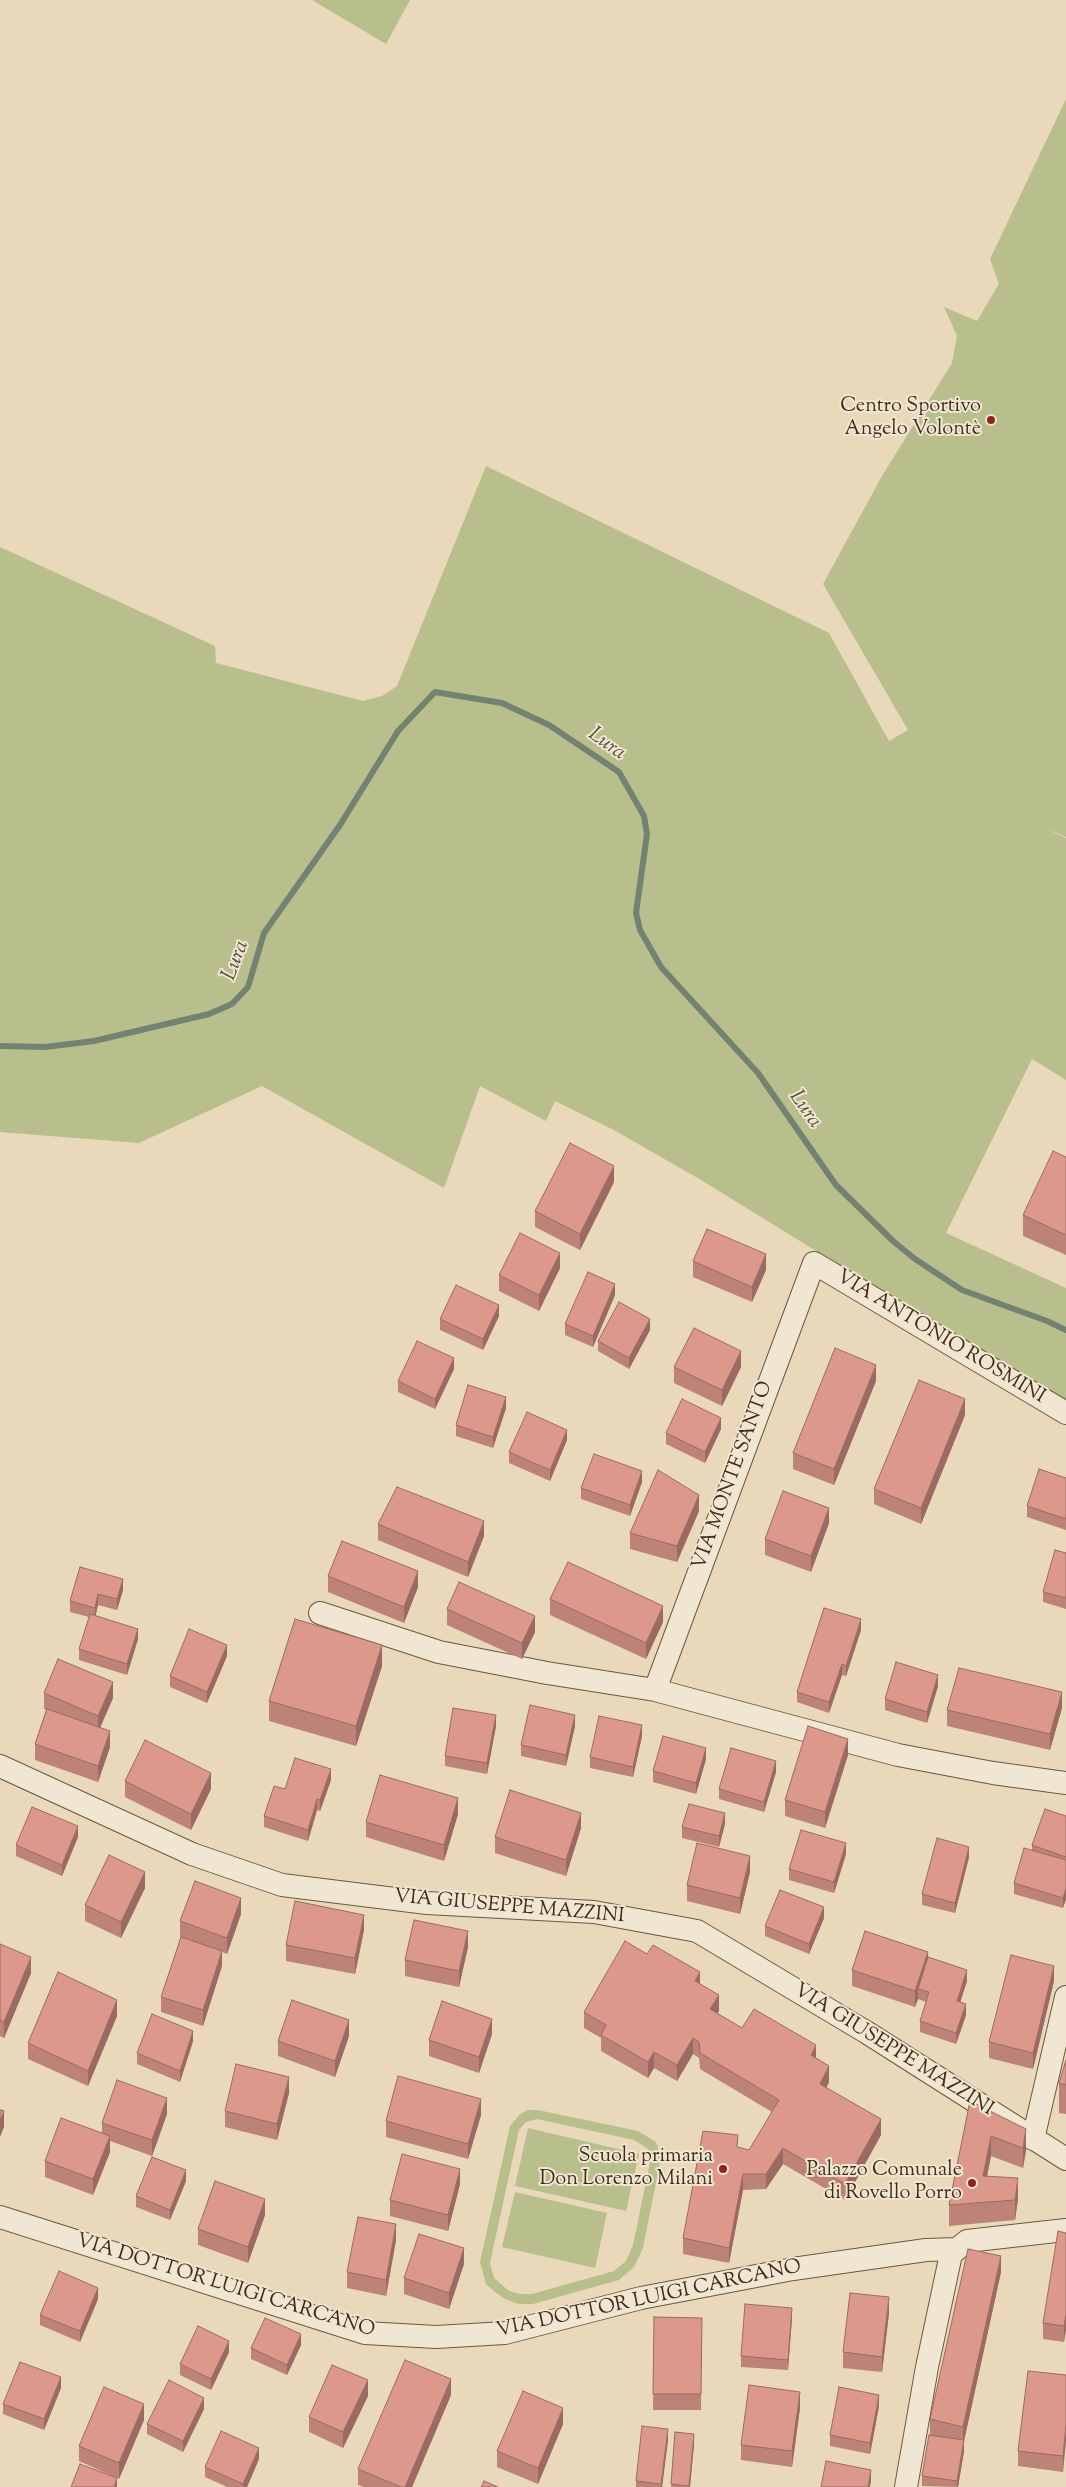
<!DOCTYPE html>
<meta charset="utf-8">
<style>
body{margin:0}
canvas{display:block;background:#e9d8ba}
</style>
<canvas width="1066" height="2487"></canvas>
<script>
const ctx = document.querySelector('canvas').getContext('2d');
ctx.lineJoin = 'round';
function paint(path, color) { ctx.fillStyle = color; ctx.fill(path, 'evenodd'); }
const shape = rows => new Path2D(rows.map(r => 'M' + r).join(''));
function trace(path, color, width, dash) { ctx.strokeStyle = color; ctx.lineWidth = width; ctx.lineCap = dash ? 'butt' : 'round'; ctx.setLineDash(dash || []); ctx.stroke(path); }
function label(font, color, halo, rows, align = 'center') {
  ctx.font = font + ' "Sorts Mill Goudy",serif'; ctx.lineWidth = 4; ctx.setLineDash([]); ctx.textBaseline = 'middle'; ctx.strokeStyle = halo; ctx.fillStyle = color; for (const [text, x, y, turn = 0] of rows) {
    ctx.save(); ctx.translate(x, y); ctx.rotate((+turn || 0) * Math.PI / 180); ctx.textAlign = isNaN(turn) ? turn : align; if (halo) ctx.strokeText(text, 0, 0); ctx.fillText(text, 0, 0); ctx.restore();
  }
}
paint(shape([
 [312,0,410,0,386,44],
 [1066,99,1066,837,1040,826,1066,838,1066,1080,1032,1059,946,1233,1066,1288,1066,1405,701,1180,612,1129,555,1101,546,1121,480,1086,444,1188,262,1086,139,1143,0,1132,0,547,215,646,216,663,363,701,382,696,397,686,486,466,829,633,889,741,908,730,823,584,882,476,952,363,957,336,944,307,977,321,999,284,990,259],
 [528,2110,538,2110,638,2131,656,2142,661,2158,643,2248,634,2267,619,2280,533,2304,519,2304,505,2299,495,2292,486,2284,480,2262,510,2126,520,2114],
 [537,2119,634,2140,648,2149,651,2158,633,2245,626,2261,614,2271,532,2294,521,2294,509,2291,494,2278,490,2263,519,2130,526,2122],
 [528,2128,639,2154,626,2211,515,2186],
 [515,2192,607,2213,595,2268,502,2247]
]), '#b9be8d');
trace(shape([
 [0,1046,45,1047,94,1041,209,1014,232,1004,248,987,264,933,340,825,398,731,435,692,502,703,549,725,619,772,644,816,647,834,636,913,640,930,661,967,758,1073,836,1185,893,1241,915,1259,962,1290,1047,1321,1066,1330]
]), '#748271', 6);
const street = shape([
 [320,1613,439,1652,547,1673,655,1690,898,1755,993,1773,1066,1783],
 [655,1690,814,1263,1066,1413],
 [0,1766,192,1854,282,1885,427,1903,594,1912,697,1931,866,2032,1066,2159],
 [1033,2139,1066,1997],
 [0,2217,365,2333,436,2337,505,2333,641,2298,793,2269,926,2250,956,2249],
 [906,2487,927,2367,951,2254,967,2241,1066,2230]
]);
trace(street, '#6a5840', 24);
trace(street, '#f1e6d2', 22);
paint(shape([
 [1066,1157,1066,1255,1023,1236,1023,1215],
 [614,1182,580,1250,535,1227,535,1211],
 [693,1261,766,1270,752,1302,693,1277],
 [560,1268,539,1311,499,1291,499,1275],
 [615,1295,593,1347,565,1335,565,1324],
 [499,1316,483,1350,440,1330,440,1319],
 [650,1330,629,1369,598,1351,598,1341],
 [674,1367,741,1367,722,1406,674,1383],
 [454,1369,435,1409,398,1392,398,1381],
 [876,1381,834,1485,793,1469,793,1453],
 [506,1408,493,1448,456,1436,456,1425],
 [965,1415,921,1524,874,1504,874,1489],
 [721,1429,705,1463,666,1444,666,1433],
 [567,1440,550,1481,509,1463,509,1452],
 [1066,1478,1066,1530,1027,1517,1027,1506],
 [642,1482,630,1516,581,1499,581,1488],
 [699,1511,677,1562,630,1549,630,1533],
 [829,1523,811,1572,765,1555,765,1539],
 [378,1524,484,1536,468,1577,378,1540],
 [1066,1553,1066,1609,1043,1602,1043,1592],
 [80,1567,123,1590,117,1610,98,1605,95,1616,138,1639,127,1675,79,1660,79,1649,89,1617,70,1612,70,1601],
 [328,1576,418,1587,404,1623,328,1592],
 [550,1599,663,1622,646,1659,550,1615],
 [447,1609,535,1632,522,1659,447,1625],
 [861,1630,846,1676,842,1675,829,1713,797,1702,797,1692],
 [227,1656,207,1703,170,1687,170,1676],
 [382,1666,356,1746,269,1721,269,1701],
 [938,1686,927,1723,885,1710,885,1699],
 [44,1693,113,1698,100,1728,110,1747,98,1782,35,1760,35,1744,46,1710,44,1709],
 [1062,1708,1050,1750,947,1726,947,1710],
 [496,1726,487,1774,445,1766,445,1756],
 [575,1726,566,1766,521,1756,521,1745],
 [642,1736,633,1777,590,1768,590,1757],
 [848,1755,825,1828,785,1816,785,1800],
 [706,1759,696,1794,653,1782,653,1771],
 [776,1772,764,1812,719,1799,719,1789],
 [331,1780,320,1811,317,1810,308,1841,264,1827,264,1816,285,1789],
 [125,1781,211,1789,191,1830,125,1797],
 [458,1814,444,1861,366,1837,366,1822],
 [1066,1816,1066,1899,1063,1908,1014,1894,1014,1883,1032,1851,1032,1845],
 [725,1824,719,1847,682,1838,682,1827],
 [581,1828,566,1876,495,1853,495,1837],
 [78,1837,62,1876,16,1856,16,1845],
 [846,1854,834,1893,789,1880,789,1869],
 [969,1857,955,1913,922,1905,922,1894],
 [750,1872,740,1914,687,1901,687,1885],
 [145,1888,121,1938,85,1921,85,1905],
 [241,1914,227,1954,222,1952,222,1966,203,2026,161,2012,161,1997,181,1937,180,1937,180,1921],
 [824,1918,809,1954,765,1936,765,1926],
 [364,1930,355,1974,286,1961,286,1945],
 [0,1944,31,1973,4,2038,0,2036],
 [468,1947,459,1987,405,1976,405,1960],
 [928,1957,967,1981,960,2003,966,2015,956,2044,920,2032,920,2021,926,2002,918,1999,915,2007,852,1986,852,1970],
 [1054,1981,1033,2069,989,2058,989,2042],
 [700,1984,719,2011,717,2013,742,2028,816,2058,829,2082,826,2088,881,2135,845,2200,783,2164,766,2189,743,2190,729,2263,683,2254,683,2238,738,2147,749,2150,772,2112,700,2069,699,2058,693,2054,677,2081,654,2068,648,2078,601,2051,601,2038,584,2028,584,2012],
 [117,2016,88,2086,28,2059,28,2043],
 [492,2034,479,2073,429,2056,429,2040],
 [349,2036,335,2077,278,2056,278,2041],
 [193,2041,180,2082,137,2064,137,2053],
 [1066,2060,1066,2114,1059,2113,1059,2083],
 [289,2093,277,2140,225,2127,225,2111],
 [970,2101,1026,2150,1023,2168,991,2156,987,2176,1018,2199,1015,2220,949,2226,949,2205],
 [167,2114,152,2156,110,2141,110,2152,93,2195,45,2177,45,2161,102,2133,102,2123],
 [481,2115,468,2159,386,2137,386,2121],
 [186,2181,170,2220,136,2207,136,2196],
 [460,2184,448,2231,390,2216,390,2200],
 [265,2215,248,2263,198,2245,198,2229],
 [1066,2233,1064,2342,1043,2339,1043,2323],
 [396,2240,386,2296,347,2288,347,2272],
 [464,2264,449,2309,404,2294,404,2278],
 [1001,2272,964,2441,964,2451,958,2487,922,2486,922,2476,930,2435,930,2419],
 [98,2299,80,2342,40,2325,40,2315],
 [889,2313,882,2372,843,2368,843,2352],
 [654,2317,702,2318,701,2410,653,2410],
 [792,2318,788,2370,741,2367,741,2356],
 [301,2345,287,2375,251,2359,251,2348],
 [229,2352,211,2390,180,2375,180,2364],
 [1066,2375,1063,2472,1018,2466,1018,2451],
 [61,2388,44,2430,3,2414,3,2404],
 [451,2395,412,2487,364,2487,358,2485,358,2469],
 [368,2396,343,2448,309,2432,309,2417],
 [879,2406,870,2454,830,2446,830,2435],
 [800,2408,792,2467,741,2460,741,2445],
 [204,2409,183,2452,147,2434,147,2424],
 [144,2420,119,2479,79,2461,79,2446],
 [563,2424,538,2484,497,2467,497,2451],
 [675,2432,694,2444,690,2487,671,2487],
 [668,2440,662,2487,636,2487,636,2481],
 [259,2459,247,2487,227,2487,205,2477,205,2467]
]), '#be8378');
paint(shape([
 [614,1166,614,1182,580,1250,580,1234],
 [560,1253,560,1268,539,1311,539,1295],
 [766,1254,766,1270,752,1302,752,1287],
 [615,1284,615,1295,593,1347,593,1336],
 [499,1305,499,1316,483,1350,483,1339],
 [650,1319,650,1330,629,1369,629,1358],
 [741,1351,741,1367,722,1406,722,1390],
 [454,1358,454,1369,435,1409,435,1399],
 [876,1365,876,1381,834,1485,834,1469],
 [506,1397,506,1408,493,1448,493,1437],
 [965,1399,965,1415,921,1524,921,1508],
 [721,1418,721,1429,705,1463,705,1452],
 [567,1430,567,1440,550,1481,550,1470],
 [642,1471,642,1482,630,1516,630,1505],
 [699,1495,699,1511,677,1562,677,1546],
 [829,1508,829,1523,811,1572,811,1556],
 [484,1521,484,1536,468,1577,468,1562],
 [418,1571,418,1587,404,1623,404,1607],
 [123,1579,123,1590,117,1610,117,1599],
 [98,1594,98,1605,95,1619,95,1608],
 [663,1606,663,1622,646,1659,646,1643],
 [535,1616,535,1632,522,1659,522,1643],
 [861,1619,861,1630,846,1676,846,1666],
 [138,1629,138,1639,127,1675,127,1664],
 [227,1645,227,1656,207,1703,207,1692],
 [382,1645,382,1666,356,1746,356,1726],
 [842,1664,842,1675,829,1713,829,1702],
 [938,1675,938,1686,927,1723,927,1712],
 [113,1682,113,1698,98,1732,98,1716],
 [1062,1692,1062,1708,1050,1750,1050,1734],
 [496,1715,496,1726,487,1774,487,1763],
 [575,1715,575,1726,566,1766,566,1755],
 [642,1725,642,1736,633,1777,633,1767],
 [110,1731,110,1747,98,1782,98,1766],
 [848,1739,848,1755,825,1828,825,1812],
 [706,1748,706,1759,696,1794,696,1783],
 [776,1761,776,1772,764,1812,764,1802],
 [331,1769,331,1780,320,1811,320,1800],
 [211,1773,211,1789,191,1830,191,1814],
 [458,1798,458,1814,444,1861,444,1845],
 [317,1799,317,1810,308,1841,308,1830],
 [581,1813,581,1828,566,1876,566,1860],
 [725,1813,725,1824,719,1847,719,1836],
 [78,1826,78,1837,62,1876,62,1865],
 [846,1843,846,1854,834,1893,834,1882],
 [969,1847,969,1857,955,1913,955,1903],
 [750,1856,750,1872,740,1914,740,1898],
 [145,1872,145,1888,121,1938,121,1922],
 [1066,1888,1066,1899,1063,1908,1063,1898],
 [241,1898,241,1914,227,1954,227,1938],
 [824,1907,824,1918,809,1954,809,1944],
 [364,1915,364,1930,355,1974,355,1958],
 [468,1931,468,1947,459,1987,459,1971],
 [222,1951,222,1966,203,2026,203,2010],
 [928,1952,928,1968,918,1989,918,1999,915,2007,915,1991],
 [31,1957,31,1973,4,2038,4,2022],
 [1054,1966,1054,1981,1033,2069,1033,2053],
 [967,1970,967,1981,957,2012,957,2001],
 [700,1972,700,1988,695,1981],
 [719,1995,719,2011,710,2025,710,2009],
 [117,2000,117,2016,88,2086,88,2071],
 [966,2004,966,2015,956,2044,956,2033],
 [492,2019,492,2034,479,2073,479,2057],
 [349,2020,349,2036,335,2077,335,2061],
 [193,2031,193,2041,180,2082,180,2071],
 [693,2038,693,2054,677,2081,677,2065],
 [816,2045,816,2061,811,2055],
 [654,2052,654,2068,648,2078,648,2062],
 [829,2066,829,2082,820,2100,820,2084],
 [289,2077,289,2093,277,2140,277,2124],
 [167,2098,167,2114,152,2156,152,2140],
 [481,2099,481,2115,468,2159,468,2144],
 [4,2111,4,2127,0,2137,0,2121],
 [881,2119,881,2135,845,2200,845,2184],
 [1026,2129,1026,2150,1023,2168,1023,2148],
 [110,2136,110,2152,93,2195,93,2179],
 [991,2136,991,2156,983,2197,983,2176],
 [783,2148,783,2164,766,2189,766,2174],
 [460,2169,460,2184,448,2231,448,2215],
 [186,2170,186,2181,170,2220,170,2210],
 [743,2174,743,2190,729,2263,729,2248],
 [1018,2178,1018,2199,1015,2220,1015,2200],
 [265,2199,265,2215,248,2263,248,2247],
 [396,2224,396,2240,386,2296,386,2280],
 [464,2248,464,2264,449,2309,449,2293],
 [1001,2256,1001,2272,964,2441,964,2451,958,2487,957,2487,957,2481,963,2442,963,2427],
 [98,2288,98,2299,80,2342,80,2331],
 [889,2297,889,2313,882,2372,882,2357],
 [792,2308,792,2318,788,2370,788,2360],
 [1066,2314,1066,2330,1064,2342,1064,2326],
 [301,2334,301,2345,287,2375,287,2365],
 [229,2341,229,2352,211,2390,211,2379],
 [61,2377,61,2388,44,2430,44,2419],
 [451,2379,451,2395,412,2487,405,2487],
 [368,2380,368,2396,343,2448,343,2432],
 [800,2392,800,2408,792,2467,792,2451],
 [879,2395,879,2406,870,2454,870,2443],
 [204,2398,204,2409,183,2452,183,2441],
 [144,2404,144,2420,119,2479,119,2463],
 [563,2408,563,2424,538,2484,538,2468],
 [1066,2425,1066,2441,1063,2472,1063,2456],
 [668,2429,668,2440,662,2487,661,2487],
 [694,2434,694,2444,690,2487,689,2487],
 [259,2448,259,2459,247,2487,243,2487,243,2484],
 [871,2470,871,2481,870,2487,868,2487],
 [117,2478,117,2487,114,2487]
]), '#9b6a62');
const building = shape([
 [570,1143,614,1166,580,1234,535,1211,570,1143],
 [1053,1151,1066,1157,1066,1235,1023,1215,1053,1151],
 [707,1229,766,1254,752,1287,693,1261,707,1229],
 [520,1233,560,1253,539,1295,499,1275,520,1233],
 [588,1272,615,1284,593,1336,565,1324,588,1272],
 [456,1285,499,1305,483,1339,440,1319,456,1285],
 [619,1302,650,1319,629,1358,598,1341,619,1302],
 [694,1328,741,1351,722,1390,674,1367,694,1328],
 [417,1341,454,1358,435,1399,398,1381,417,1341],
 [835,1348,876,1365,834,1469,793,1453,835,1348],
 [919,1380,965,1399,921,1508,874,1489,919,1380],
 [468,1385,506,1397,493,1437,456,1425,468,1385],
 [682,1399,721,1418,705,1452,666,1433,682,1399],
 [527,1412,567,1430,550,1470,509,1452,527,1412],
 [594,1454,642,1471,630,1505,581,1488,594,1454],
 [1039,1469,1066,1478,1066,1519,1027,1506,1039,1469],
 [658,1470,699,1495,677,1546,630,1533,658,1470],
 [397,1487,484,1521,468,1562,378,1524,397,1487],
 [783,1491,829,1508,811,1556,765,1539,783,1491],
 [342,1541,418,1571,404,1607,328,1576,342,1541],
 [1055,1550,1066,1553,1066,1598,1043,1592,1055,1550],
 [568,1562,663,1606,646,1643,550,1599,568,1562],
 [80,1567,123,1579,117,1599,98,1594,95,1608,70,1601,80,1567],
 [459,1582,535,1616,522,1643,447,1609,459,1582],
 [824,1608,861,1619,846,1666,842,1664,829,1702,797,1692,824,1608],
 [90,1614,138,1629,127,1664,79,1649,90,1614],
 [295,1619,382,1645,356,1726,269,1701,295,1619],
 [189,1629,227,1645,207,1692,170,1676,189,1629],
 [58,1659,113,1682,98,1716,44,1693,58,1659],
 [896,1662,938,1675,927,1712,885,1699,896,1662],
 [959,1668,1062,1692,1050,1734,947,1710,959,1668],
 [530,1705,575,1715,566,1755,521,1745,530,1705],
 [453,1708,496,1715,487,1763,445,1756,453,1708],
 [47,1709,110,1731,98,1766,35,1744,47,1709],
 [599,1716,642,1725,633,1767,590,1757,599,1716],
 [808,1726,848,1739,825,1812,785,1800,808,1726],
 [663,1736,706,1748,696,1783,653,1771,663,1736],
 [145,1740,211,1773,191,1814,125,1781,145,1740],
 [731,1748,776,1761,764,1802,719,1789,731,1748],
 [295,1758,331,1769,320,1800,317,1799,308,1830,264,1816,274,1786,285,1789,295,1758],
 [380,1775,458,1798,444,1845,366,1822,380,1775],
 [510,1790,581,1813,566,1860,495,1837,510,1790],
 [689,1804,725,1813,719,1836,682,1827,689,1804],
 [32,1807,78,1826,62,1865,16,1845,32,1807],
 [1045,1809,1066,1816,1066,1857,1032,1845,1045,1809],
 [801,1830,846,1843,834,1882,789,1869,801,1830],
 [937,1838,969,1847,955,1903,922,1894,937,1838],
 [697,1843,750,1856,740,1898,687,1885,697,1843],
 [1024,1848,1066,1860,1066,1888,1063,1898,1014,1883,1024,1848],
 [109,1855,145,1872,121,1922,85,1905,109,1855],
 [195,1881,241,1898,227,1938,180,1921,195,1881],
 [780,1890,824,1907,809,1944,765,1926,780,1890],
 [295,1901,364,1915,355,1958,286,1945,295,1901],
 [414,1920,468,1931,459,1971,405,1960,414,1920],
 [865,1931,928,1952,915,1991,852,1970,865,1931],
 [181,1937,222,1951,203,2010,161,1997,181,1937],
 [625,1941,647,1954,653,1945,700,1972,695,1981,719,1995,710,2009,742,2028,754,2009,816,2045,811,2055,829,2066,820,2084,881,2119,845,2184,783,2148,766,2174,743,2174,729,2248,683,2238,703,2131,738,2135,737,2147,749,2150,779,2100,700,2053,699,2042,693,2038,677,2065,654,2052,648,2062,601,2035,606,2025,584,2012,625,1941],
 [0,1944,31,1957,4,2022,0,2020,0,1944],
 [1011,1955,1054,1966,1033,2053,989,2042,1011,1955],
 [928,1957,967,1970,957,2001,966,2004,956,2033,920,2021,929,1992,918,1989,928,1957],
 [58,1972,117,2000,88,2071,28,2043,58,1972],
 [292,2000,349,2020,335,2061,278,2041,292,2000],
 [442,2001,492,2019,479,2057,429,2040,442,2001],
 [152,2014,193,2031,180,2071,137,2053,152,2014],
 [1066,2060,1066,2085,1059,2083,1066,2060],
 [236,2064,289,2077,277,2124,225,2111,236,2064],
 [398,2076,481,2099,468,2144,386,2121,398,2076],
 [117,2080,167,2098,152,2140,102,2123,117,2080],
 [970,2101,1026,2129,1023,2148,991,2136,983,2176,1018,2178,1015,2200,949,2205,970,2101],
 [0,2110,4,2111,0,2121,0,2110],
 [61,2118,110,2136,93,2179,45,2161,61,2118],
 [402,2154,460,2169,448,2215,390,2200,402,2154],
 [152,2157,186,2170,170,2210,136,2196,152,2157],
 [215,2181,265,2199,248,2247,198,2229,215,2181],
 [358,2217,396,2224,386,2280,347,2272,358,2217],
 [1058,2231,1066,2233,1066,2314,1064,2326,1043,2323,1058,2231],
 [419,2234,464,2248,449,2293,404,2278,419,2234],
 [968,2249,1001,2256,963,2427,930,2419,968,2249],
 [59,2271,98,2288,80,2331,40,2315,59,2271],
 [850,2293,889,2297,882,2357,843,2352,850,2293],
 [745,2304,792,2308,788,2360,741,2356,745,2304],
 [654,2317,702,2318,701,2394,653,2394,654,2317],
 [265,2318,301,2334,287,2365,251,2348,265,2318],
 [198,2326,229,2341,211,2379,180,2364,198,2326],
 [405,2360,451,2379,405,2487,401,2487,358,2469,405,2360],
 [20,2362,61,2377,44,2419,3,2404,20,2362],
 [332,2365,368,2380,343,2432,309,2417,332,2365],
 [1028,2371,1066,2375,1066,2425,1063,2456,1018,2451,1028,2371],
 [169,2380,204,2398,183,2441,147,2424,169,2380],
 [749,2385,800,2392,792,2451,741,2445,749,2385],
 [104,2387,144,2404,119,2463,79,2446,104,2387],
 [839,2387,879,2395,870,2443,830,2435,839,2387],
 [523,2391,563,2408,538,2468,497,2451,523,2391],
 [642,2426,668,2429,661,2484,636,2481,642,2426],
 [221,2431,259,2448,243,2484,205,2467,221,2431],
 [675,2432,694,2434,689,2486,671,2484,675,2432],
 [929,2435,964,2440,957,2481,922,2476,929,2435],
 [826,2461,871,2470,868,2487,821,2487,826,2461],
 [80,2464,117,2478,114,2487,71,2487,80,2464],
 [484,2481,498,2487,481,2487,484,2481]
]);
paint(building, '#dd988c');
trace(building, '#9b6a62', 1);
for (const [x, y, r, color] of [
 [991,420,5,"#8f2418"],
 [723,2169,5,"#8f2418"],
 [972,2183,5,"#8f2418"]
]) { const dot = new Path2D(); dot.arc(x, y, r, 0, 2 * Math.PI); ctx.fillStyle = color; ctx.fill(dot); trace(dot, '#f1e6d2', 2); }
label('20px', '#3f2d17', '#f1e6d2', [
 ["Centro Sportivo",981,408],
 ["Angelo Volontè",981,431],
 ["Scuola primaria",713,2158],
 ["Don Lorenzo Milani",713,2181],
 ["Palazzo Comunale",962,2172],
 ["di Rovello Porro",962,2195]
], 'right');
label('20px', '#3f2d17', '#f1e6d2', [
 ["VIA ANTONIO ROSMINI",940,1338,31],
 ["VIA MONTE SANTO",734,1476,-70],
 ["VIA GIUSEPPE MAZZINI",509,1908,5],
 ["VIA GIUSEPPE MAZZINI",893,2051,32],
 ["VIA DOTTOR LUIGI CARCANO",225,2287,17],
 ["VIA DOTTOR LUIGI CARCANO",649,2300,-12]
]);
label('italic 21px', '#55503c', '#f1e6d2', [
 ["Lura",606,745,36],
 ["Lura",237,961,-69],
 ["Lura",804,1110,55]
]);
</script>
